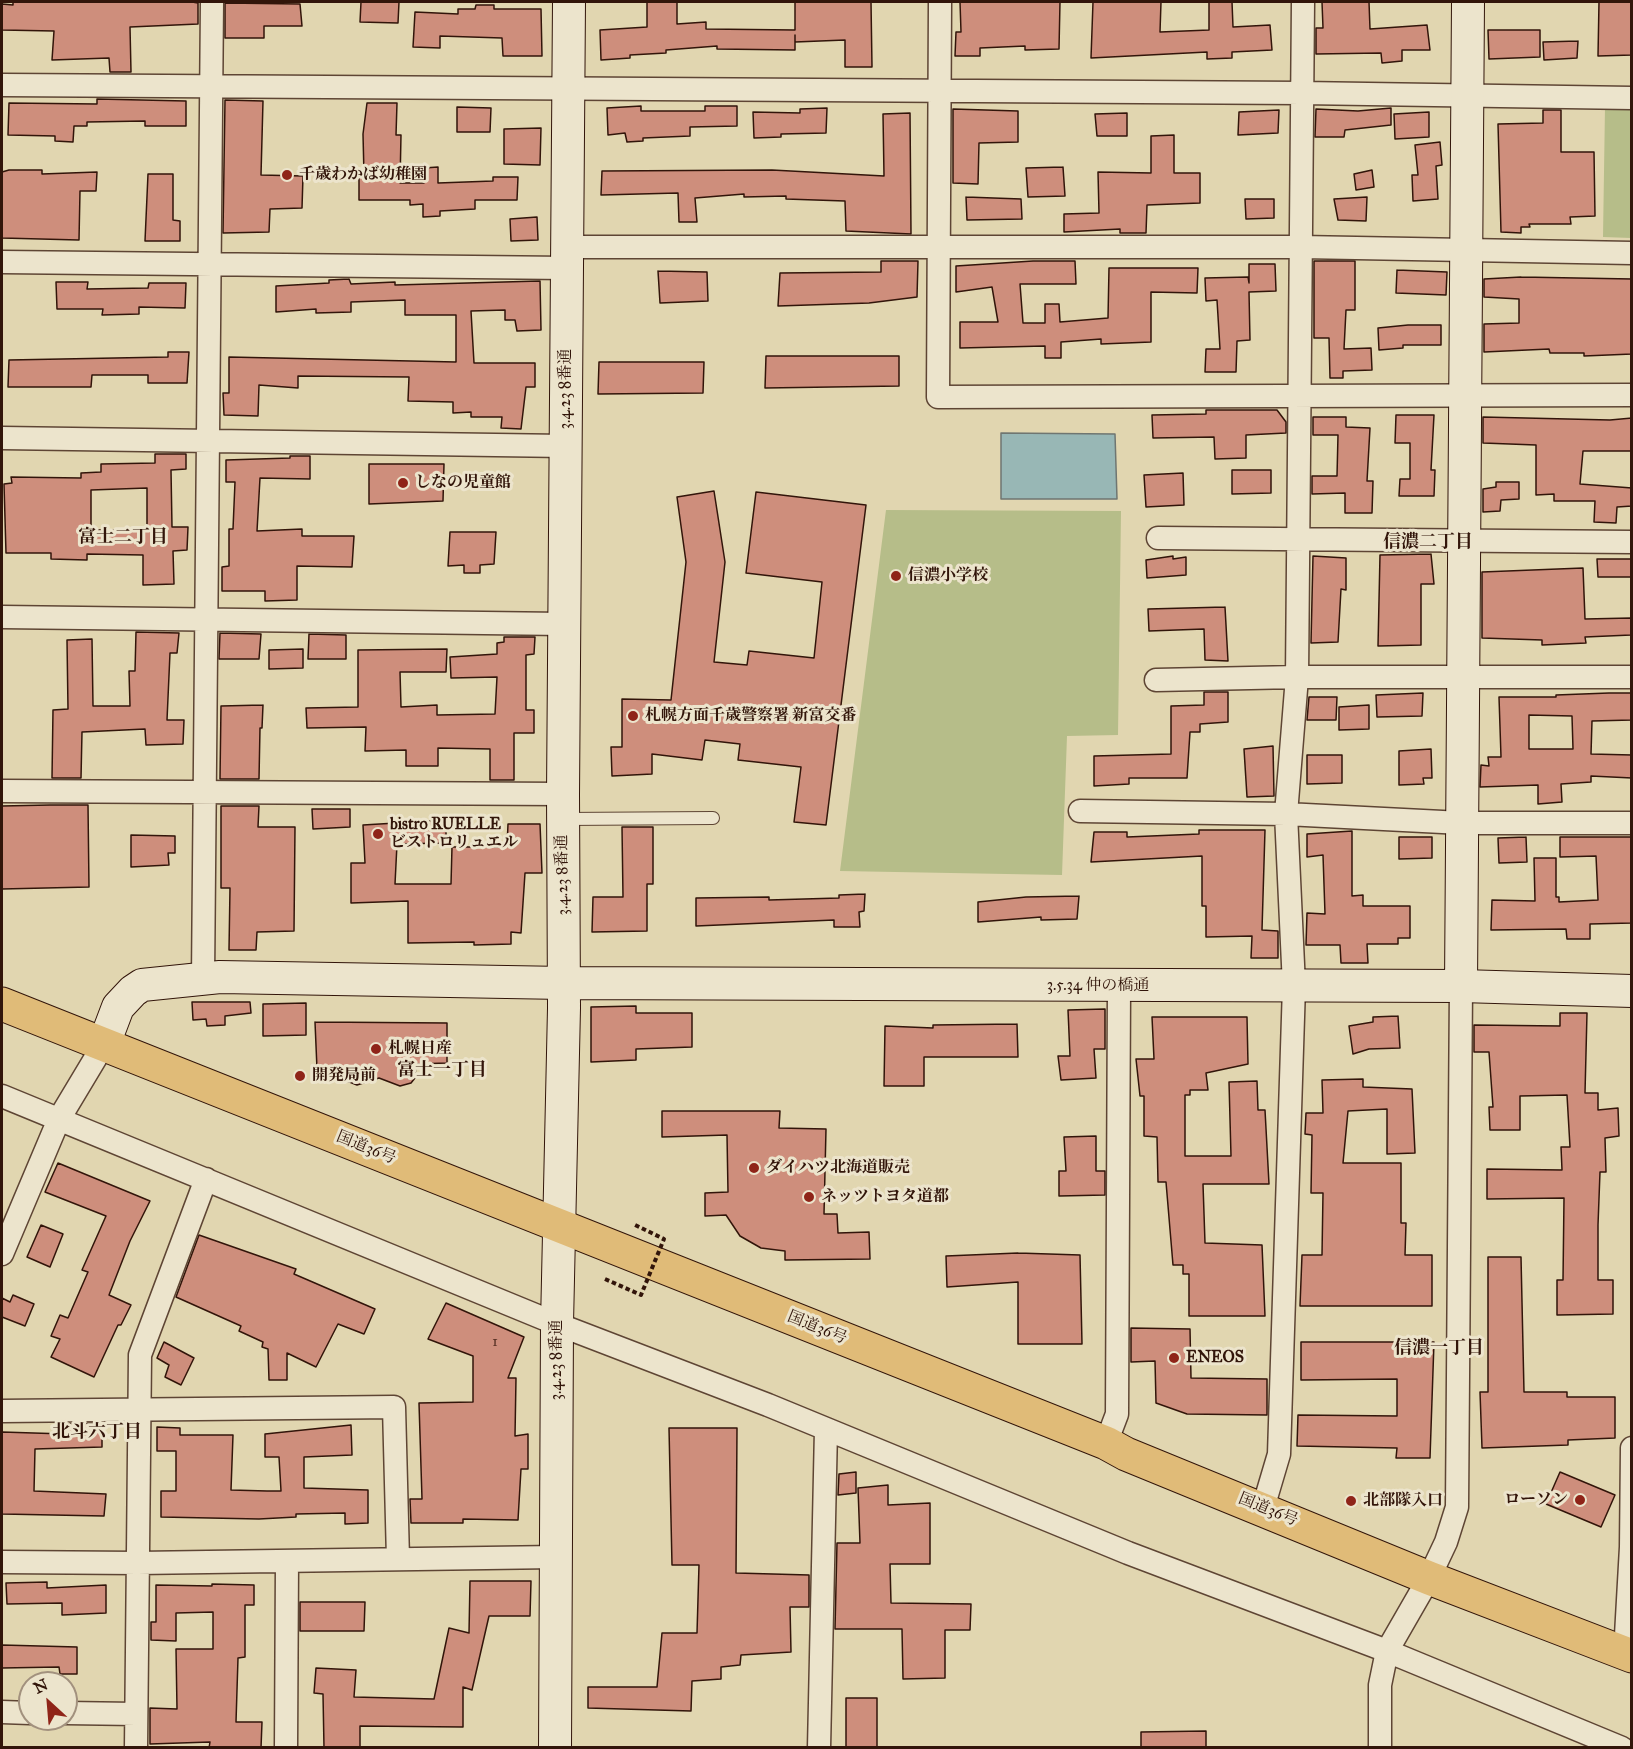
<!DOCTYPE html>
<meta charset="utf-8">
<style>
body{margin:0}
#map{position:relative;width:1633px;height:1749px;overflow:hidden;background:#e1d6b0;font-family:"IM FELL Great Primer",serif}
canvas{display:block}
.frame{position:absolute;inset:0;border:3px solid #32150a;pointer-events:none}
.north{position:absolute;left:18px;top:1671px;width:60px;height:60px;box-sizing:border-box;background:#ece4cc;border:2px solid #a2917e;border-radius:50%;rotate:334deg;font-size:16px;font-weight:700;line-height:24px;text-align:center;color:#32150a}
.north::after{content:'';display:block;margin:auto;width:21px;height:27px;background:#8f2418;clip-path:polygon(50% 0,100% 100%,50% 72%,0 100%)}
</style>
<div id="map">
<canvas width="1633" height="1749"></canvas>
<div class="frame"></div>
<div class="north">N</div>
</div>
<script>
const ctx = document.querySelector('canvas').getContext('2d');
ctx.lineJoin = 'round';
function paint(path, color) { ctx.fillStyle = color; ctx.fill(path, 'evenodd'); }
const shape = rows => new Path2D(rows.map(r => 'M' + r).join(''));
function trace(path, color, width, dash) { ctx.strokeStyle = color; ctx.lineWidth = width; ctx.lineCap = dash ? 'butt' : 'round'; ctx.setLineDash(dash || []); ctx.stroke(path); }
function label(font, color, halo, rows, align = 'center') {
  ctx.font = font + ' "IM FELL Great Primer","Noto Serif JP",serif'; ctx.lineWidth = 6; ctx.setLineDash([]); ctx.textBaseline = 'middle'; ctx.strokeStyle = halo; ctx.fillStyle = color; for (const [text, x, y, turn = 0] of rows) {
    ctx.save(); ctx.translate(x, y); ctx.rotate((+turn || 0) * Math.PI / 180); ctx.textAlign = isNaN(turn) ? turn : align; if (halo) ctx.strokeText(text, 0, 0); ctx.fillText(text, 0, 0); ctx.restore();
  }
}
paint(shape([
 [1605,107,1631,108,1631,238,1603,237],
 [886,510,1121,511,1118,735,1067,736,1062,875,840,871]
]), '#b6bd89');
const water = shape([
 [1001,433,1115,434,1117,499,1001,499,1001,433]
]);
paint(water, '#98b7b5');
trace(water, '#6f7671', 1.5);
const building = shape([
 [13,2,192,2,198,3,198,24,130,27,131,72,110,72,109,58,52,60,54,31,2,30,2,4,13,5,13,2],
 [361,2,399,2,398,23,360,22,361,2],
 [647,2,677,2,677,24,706,22,706,29,795,30,795,2,871,2,872,67,845,67,845,40,795,42,795,35,795,50,717,49,717,46,666,50,666,53,630,55,630,58,601,60,600,30,647,27,647,2],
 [960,2,1060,2,1059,49,1025,50,1025,46,980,48,980,56,955,56,956,32,961,32,960,2],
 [1093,2,1161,2,1160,32,1209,30,1209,2,1232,2,1233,27,1270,25,1272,50,1232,52,1232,58,1207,59,1207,52,1091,58,1093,2],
 [1322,2,1369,2,1370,29,1427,25,1430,50,1402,50,1402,61,1382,63,1381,53,1316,54,1316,28,1323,28,1322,2],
 [1599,2,1632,2,1632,55,1598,56,1599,2],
 [225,3,300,4,302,26,264,26,264,38,225,38,225,3],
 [476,5,494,5,494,9,541,9,542,56,503,56,502,38,440,36,440,48,413,47,415,12,458,14,458,9,475,9,476,5],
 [1488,30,1540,30,1540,57,1489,59,1488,30],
 [1578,41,1577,58,1544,60,1543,42,1578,41],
 [97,99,186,101,186,126,145,126,145,121,87,122,87,126,74,126,73,142,55,141,55,136,8,135,9,103,97,104,97,99],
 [225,100,263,101,261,175,303,176,302,208,270,209,269,232,223,233,225,100],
 [367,103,397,103,396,135,401,135,400,183,424,183,424,168,438,167,438,183,493,181,493,177,518,177,517,200,475,200,475,209,440,211,440,216,423,217,423,204,410,205,410,200,359,200,359,175,364,175,363,134,367,103],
 [641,106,641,111,705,111,705,106,737,106,737,126,690,127,690,136,643,138,643,141,627,142,625,133,608,135,607,108,641,106],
 [457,107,491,108,490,132,457,132,457,107],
 [827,108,826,133,781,134,781,137,754,138,753,112,800,113,800,109,827,108],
 [1391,108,1391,125,1345,130,1344,137,1315,137,1316,109,1358,111,1391,108],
 [953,109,1018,111,1018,142,979,143,978,184,953,183,953,109],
 [1279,110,1278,133,1238,135,1239,112,1279,110],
 [1543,110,1561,110,1561,152,1594,152,1595,216,1570,217,1571,224,1529,224,1530,227,1521,227,1521,233,1501,232,1498,124,1543,123,1543,110],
 [1429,112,1429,137,1395,139,1394,114,1429,112],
 [910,113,911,234,846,231,845,201,786,199,786,196,744,197,744,194,695,198,697,222,679,222,678,193,601,195,602,171,772,170,884,176,883,114,910,113],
 [1127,113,1127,136,1097,136,1095,114,1127,113],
 [541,128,540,165,504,164,504,129,541,128],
 [1174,135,1174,173,1200,173,1200,203,1147,205,1146,233,1120,233,1120,229,1064,232,1064,214,1099,213,1098,172,1151,173,1151,136,1174,135],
 [1440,142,1442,165,1436,166,1438,199,1413,201,1412,175,1418,175,1415,145,1440,142],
 [1063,167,1065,196,1028,197,1026,168,1063,167],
 [9,170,42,170,42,174,97,172,96,191,80,191,79,240,2,238,2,172,9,170],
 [1372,170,1374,187,1356,190,1354,174,1372,170],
 [148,174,173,174,173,220,180,221,180,241,145,241,148,174],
 [966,197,1021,199,1022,219,967,220,966,197],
 [1367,197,1366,221,1338,220,1334,199,1367,197],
 [1245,199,1274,199,1274,218,1246,219,1245,199],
 [537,217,538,240,511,241,510,219,537,217],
 [881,261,918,261,917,297,869,303,778,306,780,273,881,272,881,261],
 [1033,261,1075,261,1076,284,1020,284,1023,323,1045,323,1045,304,1059,304,1060,322,1108,318,1109,268,1198,268,1197,293,1151,292,1151,342,1101,344,1101,339,1061,342,1061,358,1045,358,1045,346,960,348,960,322,998,322,992,287,956,292,956,266,1033,261],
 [1314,261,1355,261,1355,310,1346,310,1344,349,1371,348,1372,370,1343,371,1343,378,1330,378,1329,338,1314,338,1314,261],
 [1249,264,1275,264,1276,291,1249,292,1250,340,1237,341,1236,372,1205,372,1206,349,1220,349,1217,300,1206,301,1205,278,1248,277,1249,283,1249,264],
 [1397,270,1447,272,1446,295,1396,293,1397,270],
 [658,271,707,272,708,301,660,303,658,271],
 [1521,277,1632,279,1632,354,1584,356,1584,353,1550,353,1549,349,1484,352,1484,324,1519,323,1519,299,1484,297,1484,279,1521,277],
 [349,279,351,284,395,282,395,285,540,281,541,330,517,331,515,320,505,320,505,310,471,311,474,363,535,363,535,387,526,387,521,429,501,428,502,417,471,417,471,412,453,413,453,402,408,401,409,377,298,376,298,388,259,385,258,416,224,415,223,393,229,393,229,357,456,362,456,315,405,315,405,300,351,302,351,312,316,313,316,309,276,312,276,286,329,283,329,280,349,279],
 [56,282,88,282,87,289,148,288,149,283,186,283,185,308,139,307,139,314,102,315,103,309,57,309,56,282],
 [1408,325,1441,325,1441,345,1403,345,1403,348,1379,350,1378,328,1408,325],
 [168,352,189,352,187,383,148,383,148,375,92,375,91,387,8,387,9,360,168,357,168,352],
 [766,356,899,356,899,386,765,388,766,356],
 [599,362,704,362,703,393,598,394,599,362],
 [1206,410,1277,410,1286,422,1286,433,1246,435,1246,458,1215,459,1214,437,1153,438,1152,415,1206,414,1206,410],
 [1396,415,1434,415,1431,470,1435,470,1434,496,1399,496,1400,479,1410,479,1410,443,1395,443,1396,415],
 [1313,417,1346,417,1346,427,1370,428,1367,481,1373,481,1372,513,1345,513,1345,493,1312,494,1312,476,1337,476,1338,435,1313,435,1313,417],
 [1483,417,1610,420,1632,418,1632,451,1583,451,1580,484,1632,488,1632,506,1617,507,1616,523,1594,522,1595,501,1554,501,1554,494,1536,495,1536,445,1483,443,1483,417],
 [155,454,186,454,186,469,171,470,172,527,188,527,187,550,173,551,174,584,143,585,143,555,87,554,87,560,51,559,51,553,6,553,4,484,12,483,11,477,81,478,81,473,101,472,101,464,155,463,155,454],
 [147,488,147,530,91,530,91,490,147,488],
 [290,456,310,456,310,479,260,478,257,531,302,529,302,536,354,536,352,567,297,566,297,600,265,601,265,591,222,591,222,567,229,566,229,529,233,529,235,482,226,482,226,460,290,458,290,456],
 [369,464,444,464,443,501,369,504,369,464],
 [1232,470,1271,470,1271,493,1232,494,1232,470],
 [1183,473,1184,505,1146,507,1144,475,1183,473],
 [1496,482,1519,482,1519,499,1501,500,1500,511,1483,512,1483,489,1496,487,1496,482],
 [714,491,725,562,714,662,747,665,749,651,814,658,822,582,746,573,756,492,866,505,826,825,794,822,801,767,738,760,740,744,705,740,702,760,652,754,652,774,612,776,611,747,622,747,622,699,671,700,686,562,677,497,714,491],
 [450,532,496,532,494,564,480,565,480,573,464,573,464,565,448,566,450,532],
 [1431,554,1434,584,1421,584,1421,645,1378,646,1380,555,1431,554],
 [1173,556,1173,559,1186,557,1186,575,1147,578,1146,560,1173,556],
 [1313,556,1346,558,1346,590,1341,589,1338,642,1311,643,1313,556],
 [1597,559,1632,559,1632,577,1598,577,1597,559],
 [1583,568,1585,619,1631,618,1631,635,1585,637,1586,643,1542,645,1542,640,1482,638,1482,572,1583,568],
 [1225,607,1228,661,1205,660,1204,629,1149,631,1148,609,1225,607],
 [136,632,179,633,177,653,170,653,167,720,184,720,183,744,146,745,145,729,82,732,81,778,52,778,53,710,68,709,67,640,92,639,93,706,130,706,129,671,135,671,136,632],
 [220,633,261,634,259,659,219,659,220,633],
 [309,634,346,635,346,659,308,659,309,634],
 [504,637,535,637,534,654,526,655,526,710,534,710,534,733,514,733,514,780,490,780,490,749,438,748,438,766,406,766,406,750,365,751,366,727,307,728,306,708,358,707,358,650,447,649,446,672,400,672,401,707,437,705,437,715,495,714,497,677,451,678,450,657,497,654,497,643,504,642,504,637],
 [303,649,303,668,269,669,269,650,303,649],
 [1204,692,1228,692,1228,722,1200,724,1200,732,1190,732,1187,778,1129,778,1129,784,1094,786,1094,756,1171,754,1171,706,1204,705,1204,692],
 [1423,693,1422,716,1377,717,1376,695,1423,693],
 [1609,693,1632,693,1632,720,1592,721,1591,754,1632,755,1632,778,1591,776,1591,782,1561,784,1562,802,1538,804,1538,785,1480,787,1481,765,1489,766,1488,757,1501,757,1499,697,1556,697,1556,695,1609,693],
 [1529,715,1572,716,1573,749,1529,749,1529,715],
 [1309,697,1337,697,1336,720,1307,720,1309,697],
 [263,705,262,728,260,728,259,779,220,779,221,706,263,705],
 [1369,705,1369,729,1339,730,1339,707,1369,705],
 [1273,746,1274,796,1247,797,1244,749,1273,746],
 [1431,749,1432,778,1423,778,1424,784,1399,785,1399,751,1431,749],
 [1307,755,1342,755,1342,783,1307,784,1307,755],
 [50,805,88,805,89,887,2,889,2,806,50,805],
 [221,806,259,806,258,827,295,827,294,931,257,932,256,950,229,950,230,888,221,888,221,806],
 [312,809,350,809,350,827,313,829,312,809],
 [446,820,446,843,397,844,395,884,451,884,452,847,507,847,508,824,540,824,542,873,525,873,521,933,511,932,511,944,474,945,474,942,408,943,408,901,351,903,351,863,365,863,363,825,446,820],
 [622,827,653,827,653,884,647,884,647,931,592,932,593,897,623,897,622,827],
 [1199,830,1265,830,1262,930,1278,931,1278,958,1251,958,1252,936,1206,937,1206,906,1202,906,1202,856,1091,862,1094,832,1127,832,1127,837,1199,834,1199,830],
 [1352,831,1352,896,1363,895,1363,906,1410,906,1410,938,1398,938,1398,944,1367,944,1368,963,1341,963,1340,945,1306,945,1307,913,1325,914,1323,855,1307,857,1307,834,1352,831],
 [131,835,175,836,175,853,168,853,169,865,131,867,131,835],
 [1399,837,1432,837,1432,858,1399,859,1399,837],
 [1526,837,1527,862,1499,863,1498,838,1526,837],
 [1560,837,1632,837,1632,923,1590,924,1590,939,1567,939,1566,929,1491,930,1492,900,1535,901,1534,858,1556,858,1556,897,1559,897,1559,902,1598,900,1596,856,1560,857,1560,837],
 [865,894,864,911,859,912,860,927,834,927,834,920,696,926,696,898,769,897,769,900,839,898,839,895,865,894],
 [1079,896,1077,919,1041,920,1041,917,978,922,978,902,1026,897,1079,896],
 [192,1002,250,1002,251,1013,225,1016,225,1025,207,1026,206,1019,193,1020,192,1002],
 [306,1003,306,1035,263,1036,263,1004,306,1003],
 [636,1006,636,1013,692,1013,692,1047,636,1049,636,1060,591,1062,591,1007,636,1006],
 [1105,1009,1105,1049,1094,1049,1096,1078,1061,1080,1058,1056,1070,1056,1068,1010,1105,1009],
 [1560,1013,1587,1013,1585,1093,1598,1093,1598,1110,1618,1108,1619,1136,1605,1138,1606,1172,1600,1172,1598,1225,1598,1280,1613,1280,1613,1314,1557,1315,1557,1280,1563,1280,1564,1198,1487,1199,1487,1169,1562,1170,1561,1147,1570,1147,1567,1095,1520,1096,1520,1130,1490,1130,1489,1107,1493,1107,1489,1052,1474,1052,1474,1025,1560,1026,1560,1013],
 [1398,1016,1400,1048,1369,1049,1353,1054,1349,1026,1373,1022,1373,1017,1398,1016],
 [1152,1017,1247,1017,1248,1064,1206,1073,1208,1090,1190,1090,1190,1095,1185,1095,1185,1156,1231,1156,1229,1082,1257,1081,1258,1110,1265,1110,1269,1184,1203,1184,1205,1243,1262,1245,1265,1316,1189,1316,1189,1274,1183,1274,1183,1265,1173,1265,1166,1182,1158,1182,1157,1137,1144,1136,1144,1096,1140,1096,1136,1059,1154,1059,1152,1017],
 [315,1022,447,1023,447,1063,416,1064,415,1078,411,1083,400,1086,379,1078,357,1085,317,1069,315,1022],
 [1017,1024,1018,1057,924,1057,924,1086,884,1086,885,1026,933,1028,933,1025,1017,1024],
 [1363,1079,1363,1087,1412,1089,1415,1153,1387,1154,1387,1109,1348,1111,1343,1163,1401,1163,1401,1223,1406,1223,1405,1255,1432,1255,1432,1306,1300,1306,1302,1255,1322,1255,1323,1193,1311,1193,1312,1135,1305,1134,1306,1113,1323,1113,1322,1080,1363,1079],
 [662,1111,780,1111,779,1128,826,1129,824,1214,837,1214,838,1233,869,1232,870,1259,785,1260,785,1251,761,1248,740,1236,726,1215,705,1216,705,1193,728,1192,727,1135,662,1137,662,1111],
 [1096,1136,1096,1171,1105,1171,1105,1195,1059,1196,1059,1171,1066,1171,1064,1137,1096,1136],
 [58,1163,150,1201,130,1241,109,1295,131,1305,121,1325,118,1325,94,1377,51,1357,60,1339,51,1336,60,1315,68,1318,88,1272,82,1270,106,1216,45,1192,58,1163],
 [41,1225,63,1234,50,1267,27,1257,41,1225],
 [199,1235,296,1269,294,1274,375,1309,364,1334,338,1324,316,1367,287,1353,287,1380,269,1380,268,1349,262,1347,263,1342,239,1331,241,1326,176,1297,199,1235],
 [1018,1253,1080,1255,1082,1344,1018,1344,1018,1282,947,1287,946,1256,1018,1253],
 [1488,1257,1521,1257,1524,1392,1567,1392,1567,1397,1615,1397,1615,1438,1568,1440,1568,1445,1482,1448,1480,1392,1488,1392,1488,1257],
 [13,1295,34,1304,25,1326,2,1317,2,1298,10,1302,13,1295],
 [446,1303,524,1337,508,1378,516,1378,515,1436,528,1434,528,1469,521,1469,518,1520,463,1519,463,1523,411,1523,410,1499,422,1499,419,1403,473,1402,473,1356,428,1339,446,1303],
 [1131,1328,1190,1329,1191,1378,1267,1379,1267,1415,1187,1414,1156,1403,1155,1361,1131,1362,1131,1328],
 [164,1342,194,1358,181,1385,165,1377,169,1365,157,1358,164,1342],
 [1301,1342,1434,1342,1430,1458,1396,1458,1397,1448,1297,1446,1298,1415,1397,1416,1397,1379,1301,1380,1301,1342],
 [102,1423,102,1447,35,1449,34,1491,106,1494,104,1516,2,1514,2,1432,65,1434,65,1424,102,1423],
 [351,1425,352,1455,304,1457,304,1488,368,1490,368,1523,345,1524,345,1513,296,1514,296,1517,259,1519,161,1517,161,1491,176,1491,176,1451,157,1451,157,1427,180,1428,180,1435,233,1435,231,1490,267,1491,281,1491,279,1457,265,1457,265,1434,351,1425],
 [669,1428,737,1428,736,1573,809,1575,809,1607,790,1607,791,1652,741,1655,740,1665,721,1667,721,1679,692,1681,691,1711,588,1708,588,1687,657,1687,662,1633,697,1633,699,1565,672,1565,669,1428],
 [856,1472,856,1493,838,1495,839,1474,856,1472],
 [1560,1472,1615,1495,1601,1527,1546,1504,1560,1472],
 [888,1485,888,1505,930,1503,930,1564,890,1564,891,1603,971,1604,970,1630,945,1630,945,1678,903,1679,902,1629,835,1629,837,1543,860,1543,858,1488,888,1485],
 [470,1581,531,1581,530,1616,489,1616,472,1690,463,1687,463,1727,360,1726,360,1748,324,1748,323,1694,314,1693,316,1668,356,1670,354,1697,434,1699,449,1628,469,1633,470,1581],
 [47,1582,47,1588,106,1585,106,1613,62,1615,62,1603,7,1604,6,1583,47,1582],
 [212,1584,254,1585,254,1605,245,1605,245,1657,238,1658,236,1722,262,1722,261,1748,209,1748,210,1742,150,1744,150,1708,177,1709,176,1649,213,1649,213,1612,176,1613,176,1641,151,1640,151,1622,156,1622,156,1585,212,1586,212,1584],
 [300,1602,365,1602,364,1631,300,1631,300,1602],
 [2,1645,77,1647,77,1674,60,1674,59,1667,2,1668,2,1645],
 [846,1698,877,1698,877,1748,846,1748,846,1698],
 [1206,1731,1206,1748,1141,1748,1141,1732,1206,1731]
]);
paint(building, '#ce8e7c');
trace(building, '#32150a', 1.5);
const lane = shape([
 [564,819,713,818]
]);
const street = shape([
 [940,2,938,397,1632,395],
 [2,85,1302,93,1632,98],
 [568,247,1301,247,1632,253],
 [2,262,567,268],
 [2,438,566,446],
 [1158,538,1632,542],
 [2,617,564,624],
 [1156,680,1297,677,1632,677],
 [2,791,563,794],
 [1080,811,1286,814,1462,823,1632,823],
 [203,978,212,2],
 [2,1096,557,1324,768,1405,1128,1553,1387,1651,1622,1748],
 [2,1254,59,1119,104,1044],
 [2,1411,394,1407,398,1559],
 [1106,1443,1117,1414,1119,987],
 [1263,1508,1279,1454,1294,986,1286,814,1297,677,1303,2],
 [2,1562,138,1563,556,1557],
 [1625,1653,1631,1547,1632,1448],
 [2,1712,30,1713],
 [66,1713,136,1714],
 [136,1748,140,1355,206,1179],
 [286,1748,287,1561],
 [819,1748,826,1429],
 [1380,1748,1380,1685,1387,1651,1429,1578,1446,1542,1457,1507,1461,986]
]);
const secondary = shape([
 [1461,986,1468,2],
 [104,1044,118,1007,133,991,142,985,220,977,564,983,1461,986,1632,991],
 [555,1748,557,1324,564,1008,563,794,569,2]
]);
const highway = shape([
 [2,1004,1106,1443,1126,1454,1429,1578,1632,1656]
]);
trace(lane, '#5e4534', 14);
trace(street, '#5e4534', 25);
trace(secondary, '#32150a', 34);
trace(highway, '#32150a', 35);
trace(lane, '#ece4cc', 12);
trace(street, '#ece4cc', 22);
trace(secondary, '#ece4cc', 32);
trace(highway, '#e0bb78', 33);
trace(shape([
 [605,1279,641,1295,664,1239,633,1224]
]), '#32150a', 4, [4.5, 3]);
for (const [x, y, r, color] of [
 [287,175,6,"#8f2418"],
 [403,483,6,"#8f2418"],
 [896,576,6,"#8f2418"],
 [633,716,6,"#8f2418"],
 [378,834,6,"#8f2418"],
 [376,1049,6,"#8f2418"],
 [300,1076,6,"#8f2418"],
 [754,1168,6,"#8f2418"],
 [809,1197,6,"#8f2418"],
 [1174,1358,6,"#8f2418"],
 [1580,1500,6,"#8f2418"],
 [1351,1501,6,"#8f2418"]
]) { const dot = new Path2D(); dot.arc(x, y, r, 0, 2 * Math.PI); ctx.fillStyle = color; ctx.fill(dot); trace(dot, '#ece4cc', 2); }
label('14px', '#593326', null, [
 ["1",495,1343]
]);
label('bold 16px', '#32150a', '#ece4cc', [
 ["千歳わかば幼稚園",299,175],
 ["しなの児童館",415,483],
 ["信濃小学校",908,576],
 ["札幌方面千歳警察署 新富交番",645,716],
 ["bistro RUELLE",390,825],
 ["ビストロリュエル",390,843],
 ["札幌日産",388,1049],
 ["開発局前",312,1076],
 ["ダイハツ北海道販売",766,1168],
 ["ネッツトヨタ道都",821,1197],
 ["ENEOS",1186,1358],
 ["ローソン",1568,1500,"right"],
 ["北部隊入口",1363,1501]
], 'left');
label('16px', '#32150a', '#ece4cc', [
 ["3.4.23 8番通",566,389,-90],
 ["3.4.23 8番通",563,875,-91],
 ["3.5.34 仲の橋通",1098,986],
 ["国道36号",366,1148,22],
 ["国道36号",817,1328,22],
 ["3.4.23 8番通",557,1360,-90],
 ["国道36号",1268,1510,22]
]);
label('bold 18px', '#32150a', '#ece4cc', [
 ["富士二丁目",123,538],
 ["信濃二丁目",1428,543],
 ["富士一丁目",442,1071],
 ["信濃一丁目",1439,1349],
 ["北斗六丁目",97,1433]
]);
</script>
